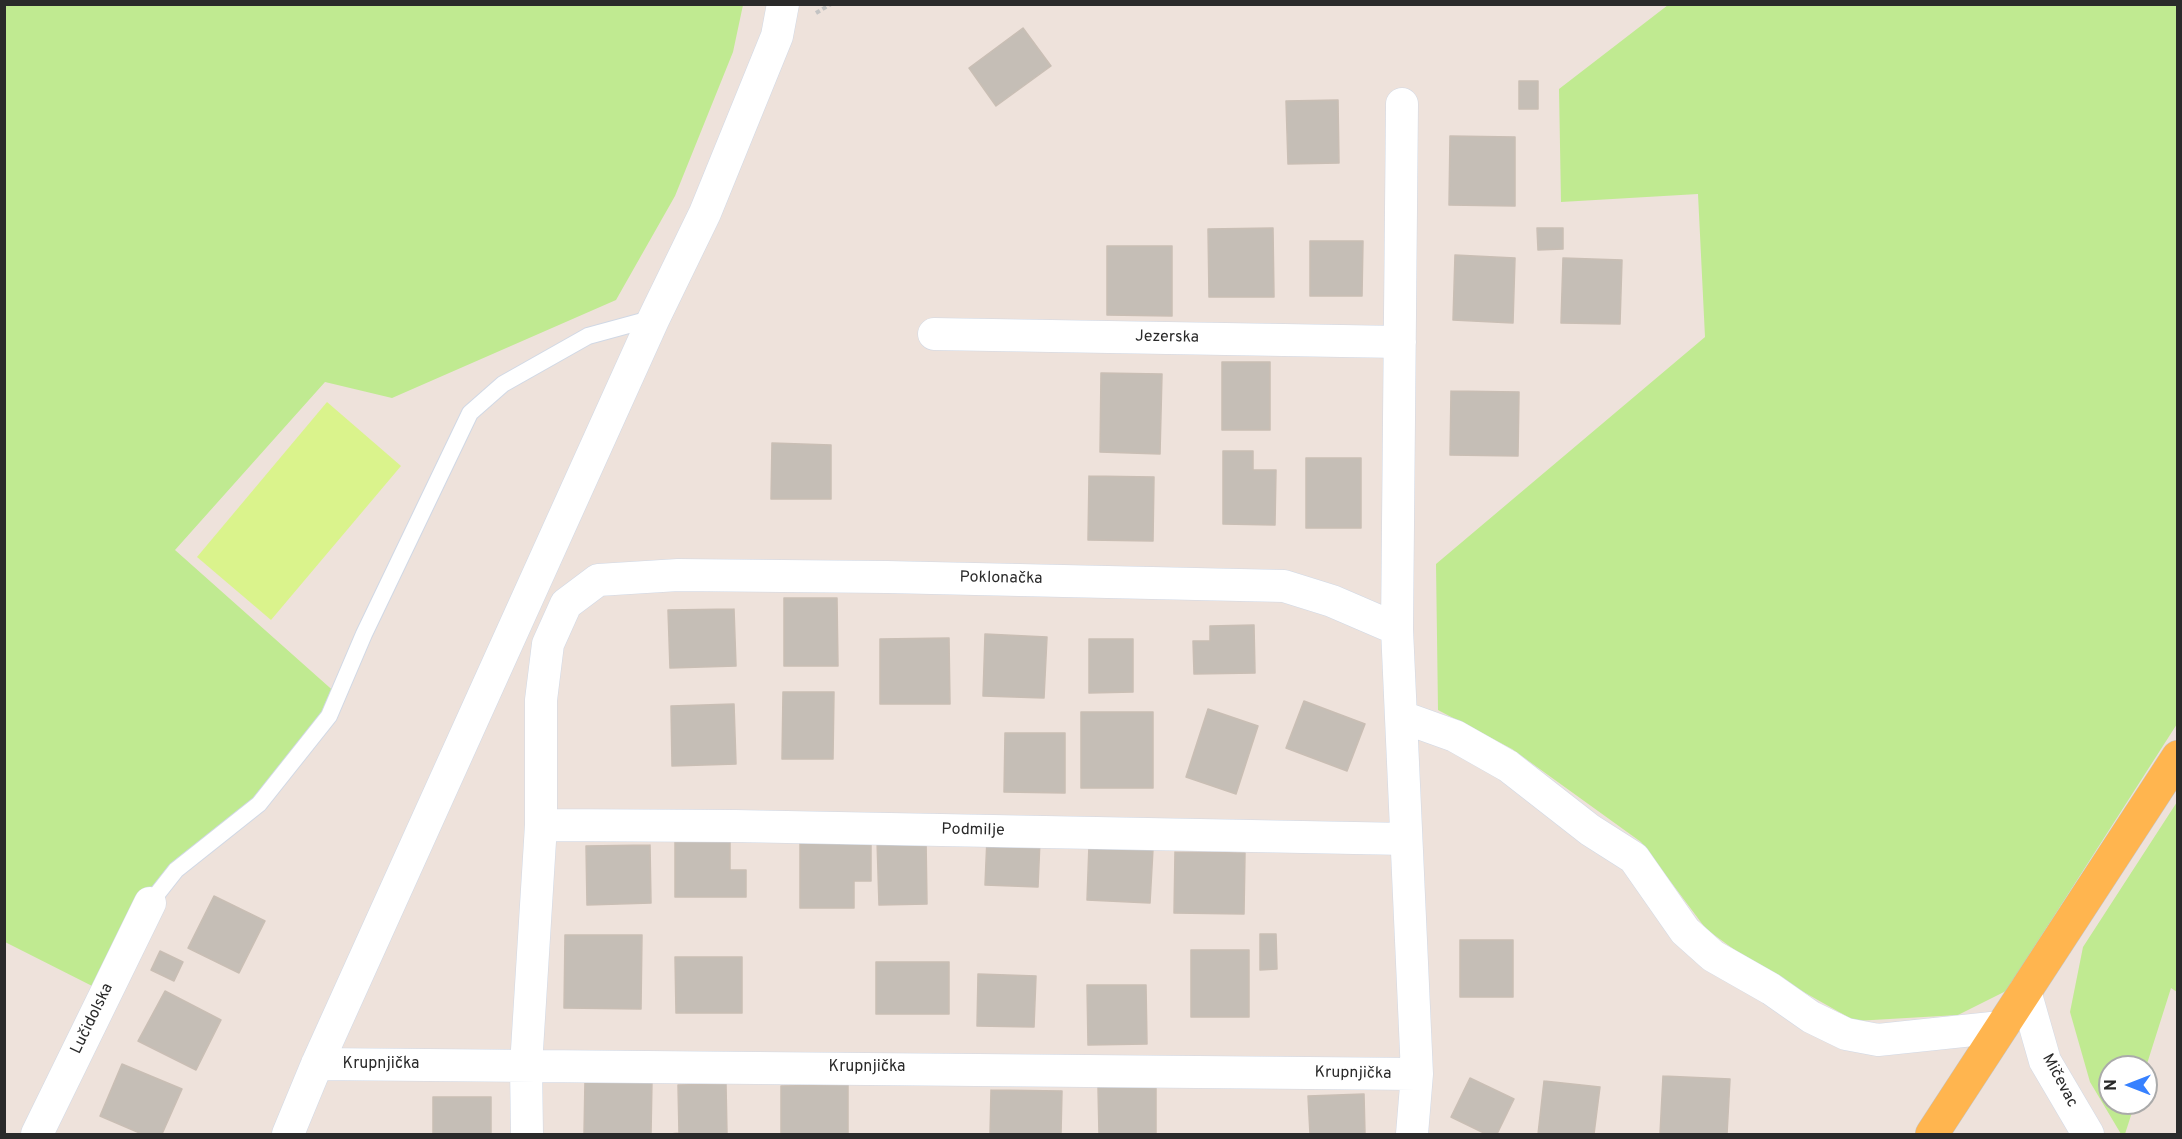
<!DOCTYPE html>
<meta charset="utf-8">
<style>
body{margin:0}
#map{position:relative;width:2182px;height:1139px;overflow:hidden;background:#eee2db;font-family:Overpass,sans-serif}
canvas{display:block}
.frame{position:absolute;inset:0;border:6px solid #2a2a2a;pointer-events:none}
.north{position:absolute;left:2098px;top:1055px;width:60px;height:60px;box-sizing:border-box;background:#fff;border:2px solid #aaa;border-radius:50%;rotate:270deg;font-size:16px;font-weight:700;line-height:24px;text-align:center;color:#2a2a2a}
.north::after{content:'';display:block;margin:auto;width:21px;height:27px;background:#3781ff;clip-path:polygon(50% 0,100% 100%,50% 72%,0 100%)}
</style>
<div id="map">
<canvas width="2182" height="1139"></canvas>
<div class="frame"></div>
<div class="north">N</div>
</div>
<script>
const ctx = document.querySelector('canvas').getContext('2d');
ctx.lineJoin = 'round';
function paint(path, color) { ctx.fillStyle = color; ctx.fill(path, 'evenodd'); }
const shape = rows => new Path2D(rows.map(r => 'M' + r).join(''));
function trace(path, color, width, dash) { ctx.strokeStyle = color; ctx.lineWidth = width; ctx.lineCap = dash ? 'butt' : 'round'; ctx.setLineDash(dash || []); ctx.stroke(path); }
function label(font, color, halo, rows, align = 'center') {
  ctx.font = font + ' Overpass,sans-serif'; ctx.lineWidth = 5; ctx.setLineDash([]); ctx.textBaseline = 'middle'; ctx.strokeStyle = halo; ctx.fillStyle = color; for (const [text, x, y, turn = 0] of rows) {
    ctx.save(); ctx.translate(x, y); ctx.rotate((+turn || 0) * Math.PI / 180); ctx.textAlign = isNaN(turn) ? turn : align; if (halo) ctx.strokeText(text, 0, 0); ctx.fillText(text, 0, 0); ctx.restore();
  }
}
paint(shape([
 [4,5,743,5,733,52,675,196,616,300,392,398,325,382,175,550,338,695,259,804,176,870,106,993,5,942],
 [1668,5,2177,5,2177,724,2006,991,1958,1015,1855,1021,1754,964,1706,929,1641,842,1512,749,1438,710,1436,564,1705,337,1698,194,1561,202,1559,89],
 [2177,802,2177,992,2171,988,2146,1067,2110,1067,2110,1103,2135,1103,2125,1134,2121,1134,2090,1082,2070,1012,2083,947]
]), '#c0ea91');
paint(shape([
 [327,402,401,466,271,620,197,557]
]), '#daf38c');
const building = shape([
 [1023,28,1051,66,996,106,969,68,1023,28],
 [1519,81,1538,81,1538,109,1519,109,1519,81],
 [1338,100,1339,163,1288,164,1286,101,1338,100],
 [1450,136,1515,137,1515,206,1449,205,1450,136],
 [1273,228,1274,297,1209,297,1208,229,1273,228],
 [1537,228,1563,228,1563,249,1538,250,1537,228],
 [1310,241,1363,241,1362,296,1310,296,1310,241],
 [1107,246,1172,246,1172,316,1107,315,1107,246],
 [1455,255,1515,258,1513,323,1453,320,1455,255],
 [1563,258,1622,260,1620,324,1561,323,1563,258],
 [1222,362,1270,362,1270,430,1222,430,1222,362],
 [1101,373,1162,374,1160,454,1100,452,1101,373],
 [1451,391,1519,392,1518,456,1450,455,1451,391],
 [772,443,831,445,831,499,771,499,772,443],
 [1223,451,1253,451,1253,470,1276,470,1275,525,1223,524,1223,451],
 [1306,458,1361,458,1361,528,1306,528,1306,458],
 [1089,476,1154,477,1153,541,1088,540,1089,476],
 [784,598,837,598,838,666,784,666,784,598],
 [734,609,736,666,670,668,668,610,734,609],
 [1254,625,1255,673,1194,674,1193,641,1210,641,1210,626,1254,625],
 [985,634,1047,637,1044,698,983,696,985,634],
 [949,638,950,704,880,704,880,639,949,638],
 [1089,639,1133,639,1133,692,1089,693,1089,639],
 [783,692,834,692,833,759,782,759,783,692],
 [1304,701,1365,724,1347,771,1286,748,1304,701],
 [734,704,736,764,672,766,671,706,734,704],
 [1208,709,1258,726,1236,794,1186,777,1208,709],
 [1081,712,1153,712,1153,788,1081,788,1081,712],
 [1005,733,1065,733,1065,793,1004,792,1005,733],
 [987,838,1040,840,1038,887,985,885,987,838],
 [926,839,927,904,879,905,877,840,926,839],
 [800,841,871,842,871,881,854,881,854,908,800,908,800,841],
 [675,842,730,842,730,870,746,870,746,897,675,897,675,842],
 [650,845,651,903,587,905,586,846,650,845],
 [1089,845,1153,849,1150,903,1087,900,1089,845],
 [1175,852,1245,853,1244,914,1174,913,1175,852],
 [214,896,265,921,239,973,188,948,214,896],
 [1260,934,1276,934,1277,969,1260,970,1260,934],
 [565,935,642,935,641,1009,564,1008,565,935],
 [1460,940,1513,940,1513,997,1460,997,1460,940],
 [1191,950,1249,950,1249,1017,1191,1017,1191,950],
 [160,951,183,962,174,981,151,970,160,951],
 [675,957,742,957,742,1013,676,1013,675,957],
 [876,962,949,962,949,1014,876,1014,876,962],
 [978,974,1036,976,1034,1027,977,1026,978,974],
 [1087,985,1146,985,1147,1044,1088,1045,1087,985],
 [165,991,221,1020,196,1070,138,1041,165,991],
 [122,1064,182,1089,162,1134,142,1134,100,1116,122,1064],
 [1663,1076,1730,1079,1727,1134,1660,1134,1663,1076],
 [1470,1078,1514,1099,1497,1134,1486,1134,1451,1117,1470,1078],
 [585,1080,652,1081,651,1134,584,1134,585,1080],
 [1544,1081,1600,1087,1594,1134,1538,1134,1544,1081],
 [726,1084,727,1134,670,1134,679,1133,678,1085,726,1084],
 [848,1085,848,1134,781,1134,781,1086,848,1085],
 [1156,1086,1156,1134,1099,1134,1098,1087,1156,1086],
 [991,1090,1062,1091,1061,1134,990,1134,991,1090],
 [1364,1094,1365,1134,1310,1134,1308,1096,1364,1094],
 [433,1097,491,1097,491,1134,433,1134,433,1097]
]);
paint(building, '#c5beb6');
trace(building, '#c9beb4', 1.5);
const service = shape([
 [150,903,176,870,259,804,329,716,364,634,470,413,503,384,588,336,654,318]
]);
const minor = shape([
 [1402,104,1397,629,1417,1074,1412,1134],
 [934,334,1400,342],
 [1402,717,1455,736,1508,766,1590,830,1634,858,1685,931,1713,956,1771,989,1811,1017,1846,1034,1878,1040,2001,1027],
 [541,825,735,826,1406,839],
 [2025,991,2045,1061,2088,1134],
 [317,1064,1417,1074],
 [37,1134,150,903],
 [288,1134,317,1064,654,318,705,213,777,36,783,4],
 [527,1134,526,1066,541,825,541,700,548,644,566,604,598,580,678,575,887,577,1284,586,1332,601,1397,629]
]);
const primary = shape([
 [1932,1134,2178,757]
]);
trace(service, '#d0d8e5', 18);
trace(minor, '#d0d8e5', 33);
trace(primary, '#c3c3c3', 34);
trace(shape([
 [816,13,831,4]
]), '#c3c3c3', 4, [4.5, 3]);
trace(service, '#fff', 16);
trace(minor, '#fff', 32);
trace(primary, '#ffb54f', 33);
label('16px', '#2a2a2a', '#fff', [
 ["Jezerska",1167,338,1],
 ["Poklonačka",1001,579,1],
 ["Podmilje",973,831,1],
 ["Lučidolska",93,1019,-64],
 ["Krupnjička",381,1065],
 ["Krupnjička",867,1068],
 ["Krupnjička",1353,1074,1],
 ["Mičevac",2059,1081,62]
]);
</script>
